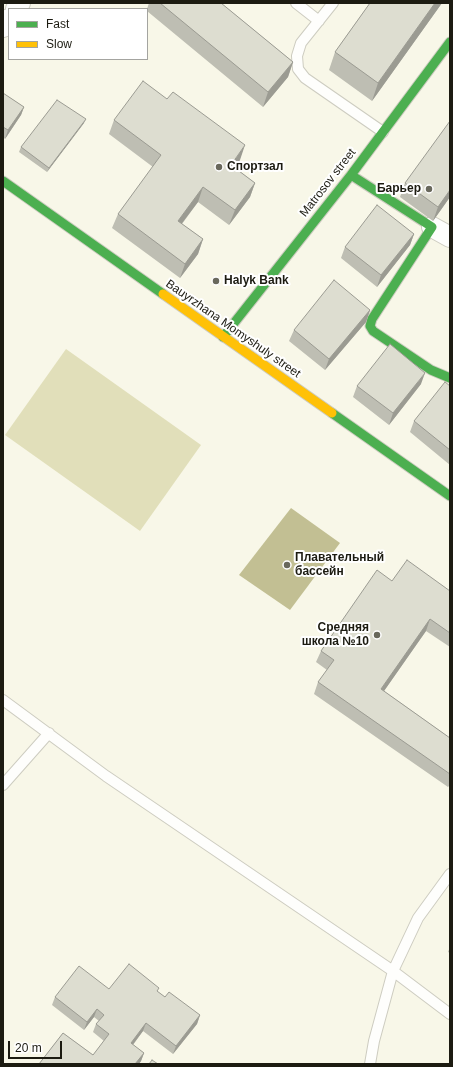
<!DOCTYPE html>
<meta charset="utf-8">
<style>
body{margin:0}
#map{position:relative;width:453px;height:1067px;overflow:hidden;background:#f8f7e8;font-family:Helvetica,sans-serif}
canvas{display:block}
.frame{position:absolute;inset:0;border:4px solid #1c1b11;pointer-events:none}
.legend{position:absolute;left:8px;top:8px;width:140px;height:52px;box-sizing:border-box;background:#fff;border:1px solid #a4a4a0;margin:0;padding:5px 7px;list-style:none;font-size:12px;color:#1c1b11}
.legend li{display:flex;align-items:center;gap:8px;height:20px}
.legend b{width:20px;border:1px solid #a4a4a0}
.scale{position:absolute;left:8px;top:1041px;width:54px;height:18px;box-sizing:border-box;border:2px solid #1c1b11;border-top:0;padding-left:5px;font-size:12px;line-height:14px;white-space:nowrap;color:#1c1b11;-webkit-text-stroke:3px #fff;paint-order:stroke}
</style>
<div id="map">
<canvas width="453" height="1067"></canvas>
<div class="frame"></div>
<ul class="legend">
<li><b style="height:5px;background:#4caf50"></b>Fast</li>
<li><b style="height:5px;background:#ffc107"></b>Slow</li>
</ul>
<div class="scale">20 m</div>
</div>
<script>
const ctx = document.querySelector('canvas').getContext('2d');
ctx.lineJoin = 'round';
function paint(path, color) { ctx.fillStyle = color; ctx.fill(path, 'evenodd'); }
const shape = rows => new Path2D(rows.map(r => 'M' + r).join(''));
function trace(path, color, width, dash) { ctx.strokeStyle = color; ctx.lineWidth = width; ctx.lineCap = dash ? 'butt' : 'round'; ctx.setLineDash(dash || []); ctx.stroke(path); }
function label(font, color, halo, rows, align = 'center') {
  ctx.font = font + ' Helvetica,sans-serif'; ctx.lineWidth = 4; ctx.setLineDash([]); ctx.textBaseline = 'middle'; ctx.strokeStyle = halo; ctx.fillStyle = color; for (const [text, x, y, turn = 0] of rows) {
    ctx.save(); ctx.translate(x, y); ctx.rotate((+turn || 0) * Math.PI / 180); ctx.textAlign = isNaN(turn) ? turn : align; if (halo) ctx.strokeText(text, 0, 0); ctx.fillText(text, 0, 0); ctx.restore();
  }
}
paint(shape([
 [66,349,201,445,140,531,5,435]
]), '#e1dfba');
paint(shape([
 [291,508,340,543,290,610,239,575]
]), '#c2bf93');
const lane = shape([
 [296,3,319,21],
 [333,3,301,43,297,56,298,69,305,78,383,132],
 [3,700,106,776,393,971,450,1014],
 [3,785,49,733],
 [370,1064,374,1041,393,971,418,918,450,874]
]);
const street = shape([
 [16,9,20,3],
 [3,27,9,19],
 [432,227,450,237]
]);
const fast = shape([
 [351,175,432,227,372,319,370,326,373,331,431,370,450,378],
 [3,181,163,294],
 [223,337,351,175,450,42],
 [332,413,450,496]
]);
const slow = shape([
 [163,294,332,413]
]);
trace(lane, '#cdccc0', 12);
trace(street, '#cdccc0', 22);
trace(fast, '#cdccc0', 11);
trace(slow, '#cdccc0', 11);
trace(lane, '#fefefc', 10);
trace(street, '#fefefc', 20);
trace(fast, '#4caf50', 9);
trace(slow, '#ffc107', 9);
paint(shape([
 [149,3,221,3,293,62,288,77,263,107,147,11,147,9],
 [370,3,442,3,372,101,329,70,335,52],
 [3,93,24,107,21,115,5,139,3,137],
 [114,120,240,160,234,167,255,183,250,197,229,225,198,202,182,224,203,239,198,254,180,278,112,228,118,214,153,167,109,134],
 [84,123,47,172,19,152,21,147],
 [405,183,450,197,433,221,400,197],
 [414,234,410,245,377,287,341,258,345,247],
 [370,310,366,322,325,370,289,341,294,330],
 [421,384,389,425,353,397,357,386],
 [450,386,450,465,410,432,414,421],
 [392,581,450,591,450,647,426,631,384,691,450,738,450,785,448,787,314,694,318,682,327,670,316,662,321,651],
 [450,947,450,953,448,952],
 [109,989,158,992,165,997,200,1015,197,1024,173,1054,143,1031,133,1045,144,1053,141,1061,139,1064,39,1064,63,1033,93,1055,104,1041,93,1032,96,1024,99,1021,94,1017,84,1030,52,1005,55,997]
]), '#bebeb3');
paint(shape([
 [435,3,442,3,372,101,378,83],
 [293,62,288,77,263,107,268,92],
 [24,107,21,115,5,139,8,130],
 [86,119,84,123,47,172,49,168],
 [245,145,240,160,226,179,231,165],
 [255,183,250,197,229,225,235,210],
 [203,187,198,202,173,235,178,221],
 [450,190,450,197,433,221,438,207],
 [414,234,410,245,377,287,381,275],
 [203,239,198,254,180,278,185,264],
 [370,310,366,322,325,370,329,359],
 [425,373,421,384,389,425,393,413],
 [430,619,426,631,377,701,381,689],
 [97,1009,94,1017,84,1030,87,1022],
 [200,1015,197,1024,173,1054,176,1046],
 [146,1023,143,1031,128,1051,131,1043],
 [144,1053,141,1061,139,1064,135,1064]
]), '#9b9b92');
const building = shape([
 [160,3,221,3,293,62,268,92,160,3],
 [370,3,435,3,378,83,335,52,370,3],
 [143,81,167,99,173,92,245,145,231,165,255,183,235,210,203,187,178,221,203,239,185,264,118,214,161,155,114,120,143,81],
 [3,93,24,107,8,130,3,127,3,93],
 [57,100,86,119,49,168,21,147,57,100],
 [450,121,450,190,438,207,405,183,450,121],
 [377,205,414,234,381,275,345,247,377,205],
 [334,280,370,310,329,359,294,330,334,280],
 [390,344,425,373,393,413,357,386,390,344],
 [445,382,450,386,450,450,414,421,445,382],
 [407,560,450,591,450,633,430,619,381,689,450,738,450,774,318,682,334,660,321,651,377,570,392,581,407,560],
 [129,964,159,988,157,991,165,997,169,992,200,1015,176,1046,146,1023,131,1043,144,1053,135,1064,39,1064,63,1033,93,1055,109,1034,96,1024,104,1015,97,1009,87,1022,55,997,79,966,109,989,129,964],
 [152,1060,158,1064,149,1064,152,1060]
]);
paint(building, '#ddddd0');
trace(building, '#9b9b92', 1);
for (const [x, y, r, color] of [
 [219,167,4,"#69685c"],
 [429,189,4,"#69685c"],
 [216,281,4,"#69685c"],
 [287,565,4,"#69685c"],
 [377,635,4,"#69685c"]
]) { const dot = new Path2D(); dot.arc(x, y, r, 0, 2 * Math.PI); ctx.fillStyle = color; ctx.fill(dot); trace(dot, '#fff', 1.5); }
label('bold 12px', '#1c1b11', '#fff', [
 ["Спортзал",227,167],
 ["Барьер",421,189,"right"],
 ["Halyk Bank",224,281],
 ["Плавательный",295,558],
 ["бассейн",295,572],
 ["Средняя",369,628,"right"],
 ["школа №10",369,642,"right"]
], 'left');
label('12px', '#1c1b11', '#fff', [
 ["Matrosov street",328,183,-52],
 ["Bauyrzhana Momyshuly street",233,329,35]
]);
</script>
